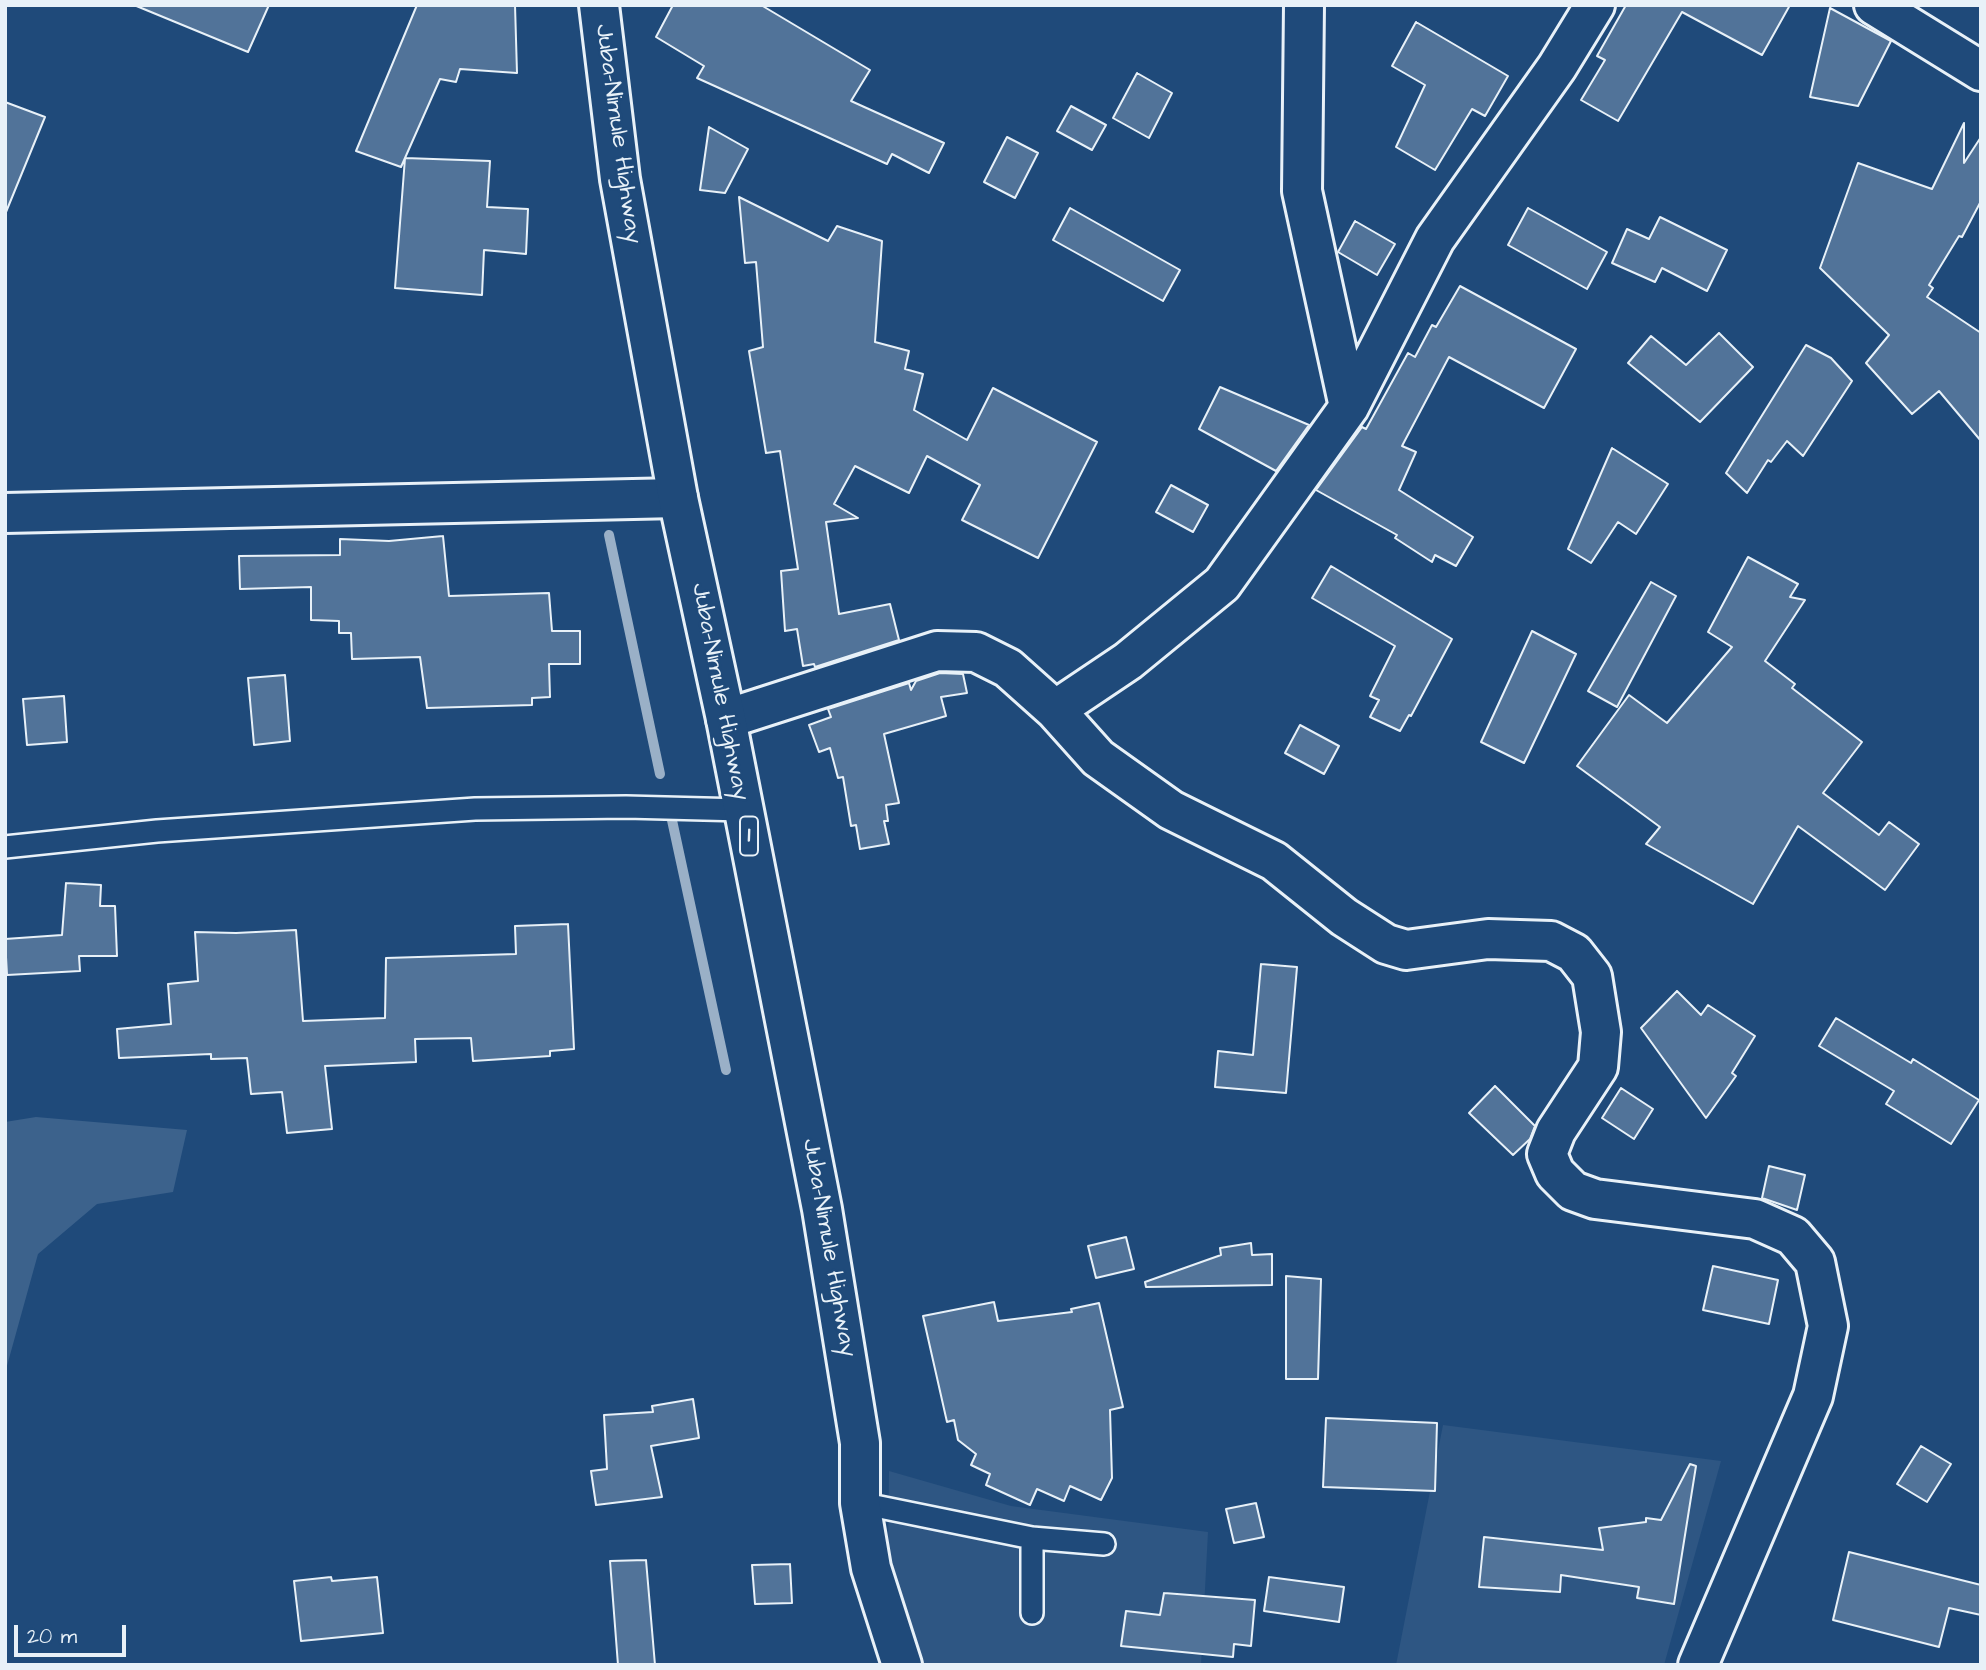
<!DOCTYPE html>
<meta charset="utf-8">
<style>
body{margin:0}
#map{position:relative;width:1986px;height:1670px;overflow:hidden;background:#1f4a7a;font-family:"Architects Daughter",sans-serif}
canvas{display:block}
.frame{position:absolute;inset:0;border:7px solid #e8f1f8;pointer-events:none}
.scale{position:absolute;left:14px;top:1625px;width:112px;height:32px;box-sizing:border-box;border:4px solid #e8f1f8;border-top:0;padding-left:9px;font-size:21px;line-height:24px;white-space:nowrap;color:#e8f1f8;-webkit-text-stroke:5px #1f4a7a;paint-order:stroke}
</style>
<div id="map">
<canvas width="1986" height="1670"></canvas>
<div class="frame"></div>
<div class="scale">20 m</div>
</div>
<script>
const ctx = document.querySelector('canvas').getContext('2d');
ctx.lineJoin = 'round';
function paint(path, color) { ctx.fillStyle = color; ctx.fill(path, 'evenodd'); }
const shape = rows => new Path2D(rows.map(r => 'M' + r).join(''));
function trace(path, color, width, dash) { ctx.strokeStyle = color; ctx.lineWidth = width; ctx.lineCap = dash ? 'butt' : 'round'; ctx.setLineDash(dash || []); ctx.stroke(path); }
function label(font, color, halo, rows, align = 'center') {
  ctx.font = font + ' "Architects Daughter",sans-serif'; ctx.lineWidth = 5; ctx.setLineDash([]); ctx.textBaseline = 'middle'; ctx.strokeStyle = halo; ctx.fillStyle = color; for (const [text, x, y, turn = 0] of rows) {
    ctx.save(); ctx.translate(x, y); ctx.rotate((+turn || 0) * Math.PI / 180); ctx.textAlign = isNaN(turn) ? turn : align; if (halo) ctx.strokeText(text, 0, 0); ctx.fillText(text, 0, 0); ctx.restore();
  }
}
paint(shape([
 [1443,1425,1721,1461,1664,1665,1396,1665],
 [889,1471,1011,1506,1208,1532,1201,1665,917,1665,888,1553]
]), '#2e5683');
paint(shape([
 [36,1117,187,1130,173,1192,97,1204,38,1254,5,1373,5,1122]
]), '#3c628c');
trace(shape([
 [609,535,660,774],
 [670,811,726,1070]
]), '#9ab0c7', 10);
const building = shape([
 [134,5,269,5,248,52,134,5],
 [417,5,515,5,517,73,460,69,456,82,440,79,401,167,356,151,417,5],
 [673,5,761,5,870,70,851,101,944,143,929,173,892,154,887,164,697,78,704,66,656,37,673,5],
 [1626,5,1790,5,1762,55,1682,12,1618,121,1581,100,1605,60,1597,56,1626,5],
 [1830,8,1891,41,1858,106,1810,97,1830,8],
 [1416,22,1508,76,1485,116,1472,109,1435,170,1396,147,1425,85,1392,66,1416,22],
 [1137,73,1172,93,1149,138,1113,118,1137,73],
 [5,102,45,117,6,212,5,212,5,102],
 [1071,106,1106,125,1092,150,1057,131,1071,106],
 [1964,123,1964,163,1981,137,1981,201,1962,237,1959,236,1929,285,1933,288,1927,297,1981,333,1981,441,1939,391,1912,414,1866,363,1889,335,1820,268,1858,163,1932,189,1964,123],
 [709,127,748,149,725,193,700,190,709,127],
 [1007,137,1038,153,1015,198,984,182,1007,137],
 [405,158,490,161,487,207,528,209,526,254,484,250,482,295,395,288,405,158],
 [739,197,828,241,837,226,882,241,875,342,909,351,905,369,923,374,914,410,967,440,993,388,1097,442,1038,558,962,520,980,485,927,456,909,493,855,466,834,504,858,518,826,522,839,614,890,604,899,640,815,667,814,664,803,666,797,629,785,631,781,571,798,569,780,451,766,453,749,351,763,347,756,262,745,263,739,197],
 [1070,208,1180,270,1163,301,1053,240,1070,208],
 [1528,208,1607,252,1587,289,1508,245,1528,208],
 [1660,217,1727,250,1707,291,1662,268,1655,282,1612,263,1627,229,1649,239,1660,217],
 [1355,221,1395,244,1377,275,1338,252,1355,221],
 [1460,286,1576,349,1544,408,1449,357,1402,446,1416,452,1399,490,1473,537,1456,566,1435,555,1432,562,1395,538,1397,535,1316,490,1362,427,1366,429,1408,353,1415,357,1432,325,1436,327,1460,286],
 [1719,333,1753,367,1700,422,1628,363,1651,336,1686,365,1719,333],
 [1806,345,1831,358,1852,381,1803,456,1787,441,1771,462,1768,460,1747,493,1726,473,1806,345],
 [1220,387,1309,425,1276,471,1199,429,1220,387],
 [1612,448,1668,484,1636,534,1618,522,1591,563,1568,549,1612,448],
 [1171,485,1208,505,1193,532,1156,512,1171,485],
 [443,536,449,596,549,593,552,631,580,631,580,664,549,664,550,697,532,698,532,705,427,708,420,657,352,659,351,633,339,633,339,621,311,620,311,587,240,589,239,556,340,555,340,539,389,541,443,536],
 [1748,557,1798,584,1790,597,1805,600,1765,661,1795,684,1792,688,1862,742,1823,793,1879,835,1889,822,1919,844,1885,890,1798,826,1753,904,1646,844,1660,827,1577,766,1629,695,1667,723,1732,647,1708,632,1748,557],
 [1331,566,1452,639,1411,716,1409,715,1400,731,1370,717,1379,700,1370,696,1395,646,1312,598,1331,566],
 [1651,582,1676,596,1617,707,1588,691,1651,582],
 [1532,631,1576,654,1524,763,1481,742,1532,631],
 [940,673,963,674,967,693,941,697,946,716,884,734,899,803,886,805,888,821,884,821,889,844,860,849,856,825,851,826,843,777,838,778,830,748,819,752,809,725,831,717,828,709,909,683,911,690,916,681,940,673],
 [285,675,290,741,254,745,248,678,285,675],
 [64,696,67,742,27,745,23,699,64,696],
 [1300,725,1339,746,1324,774,1285,753,1300,725],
 [66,883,101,885,100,906,115,906,117,956,79,956,80,971,7,975,5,939,62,935,66,883],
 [568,924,574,1049,550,1051,550,1056,473,1061,471,1038,415,1039,416,1062,325,1066,332,1129,287,1133,282,1092,251,1094,247,1058,211,1059,211,1054,119,1058,117,1029,171,1024,168,984,198,981,195,932,236,933,296,930,303,1021,385,1018,386,958,516,954,515,926,568,924],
 [1261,964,1297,967,1286,1093,1215,1087,1218,1051,1253,1055,1261,964],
 [1677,991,1701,1015,1708,1005,1755,1036,1732,1073,1736,1076,1706,1118,1641,1028,1677,991],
 [1836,1018,1911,1063,1913,1059,1979,1100,1951,1144,1886,1104,1894,1091,1819,1046,1836,1018],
 [1495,1086,1535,1126,1530,1139,1513,1155,1469,1113,1495,1086],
 [1621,1088,1653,1109,1634,1139,1602,1118,1621,1088],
 [1769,1166,1805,1175,1797,1210,1762,1198,1769,1166],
 [1126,1237,1134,1269,1096,1278,1088,1246,1126,1237],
 [1251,1243,1252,1255,1272,1254,1272,1285,1146,1287,1145,1282,1221,1255,1220,1248,1251,1243],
 [1713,1266,1778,1280,1769,1324,1703,1310,1713,1266],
 [1286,1276,1321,1279,1318,1379,1286,1379,1286,1276],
 [994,1302,998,1321,1072,1312,1071,1309,1099,1303,1123,1407,1110,1410,1112,1478,1101,1500,1070,1486,1064,1501,1037,1489,1030,1505,986,1485,990,1474,971,1465,976,1454,958,1440,954,1420,947,1422,923,1316,994,1302],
 [693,1399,699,1438,651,1446,662,1497,596,1505,591,1471,607,1469,604,1415,653,1412,652,1406,693,1399],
 [1326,1418,1437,1423,1435,1491,1323,1487,1326,1418],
 [1921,1446,1951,1464,1927,1502,1897,1484,1921,1446],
 [1690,1464,1696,1466,1674,1604,1637,1598,1639,1587,1561,1575,1560,1592,1479,1587,1484,1537,1603,1550,1599,1528,1646,1522,1646,1518,1661,1520,1690,1464],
 [1256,1503,1264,1537,1234,1543,1226,1509,1256,1503],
 [1849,1552,1981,1585,1981,1615,1949,1608,1939,1647,1833,1620,1849,1552],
 [646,1560,655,1665,618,1665,610,1561,646,1560],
 [790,1564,792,1603,755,1604,752,1565,790,1564],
 [331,1577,332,1581,377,1577,383,1633,301,1641,294,1581,331,1577],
 [1269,1577,1344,1587,1339,1622,1264,1611,1269,1577],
 [1164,1593,1255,1600,1251,1646,1234,1644,1233,1657,1121,1646,1126,1611,1160,1615,1164,1593]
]);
paint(building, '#517399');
trace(building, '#e8f1f8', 2);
const service = shape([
 [5,847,157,831,475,809,626,807,743,810],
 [860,1503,1032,1538,1032,1613],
 [1032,1538,1104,1544]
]);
const minor = shape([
 [1304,5,1302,191,1349,407],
 [1874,5,1981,71],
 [5,513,678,498],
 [1055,710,1128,661,1222,584,1349,407,1435,239,1557,67,1595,5],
 [726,719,937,651,976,652,1008,668,1055,710,1098,758,1171,810,1274,861,1344,917,1386,944,1406,950,1488,939,1551,941,1574,953,1592,976,1601,1032,1598,1067,1556,1131,1547,1154,1555,1173,1573,1191,1595,1199,1755,1219,1793,1236,1815,1262,1828,1326,1813,1396,1698,1665]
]);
const primary = shape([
 [599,5,620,179,678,498,726,719,822,1209,860,1443,860,1503,871,1568,902,1665]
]);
trace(service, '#e8f1f8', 26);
trace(minor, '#e8f1f8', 44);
trace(primary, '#e8f1f8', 44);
trace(service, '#1f4a7a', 21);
trace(minor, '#1f4a7a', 38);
trace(primary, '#1f4a7a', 38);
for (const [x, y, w] of [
 [749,836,18]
]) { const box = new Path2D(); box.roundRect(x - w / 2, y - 19.5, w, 39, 5); ctx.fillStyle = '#1f4a7a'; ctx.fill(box); trace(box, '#e8f1f8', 2); }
label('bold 23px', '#e8f1f8', null, [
 ["1",749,836]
]);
label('24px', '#e8f1f8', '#1f4a7a', [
 ["Juba–Nimule Highway",617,134,82],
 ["Juba–Nimule Highway",719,692,79],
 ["Juba–Nimule Highway",828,1248,80]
]);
</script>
